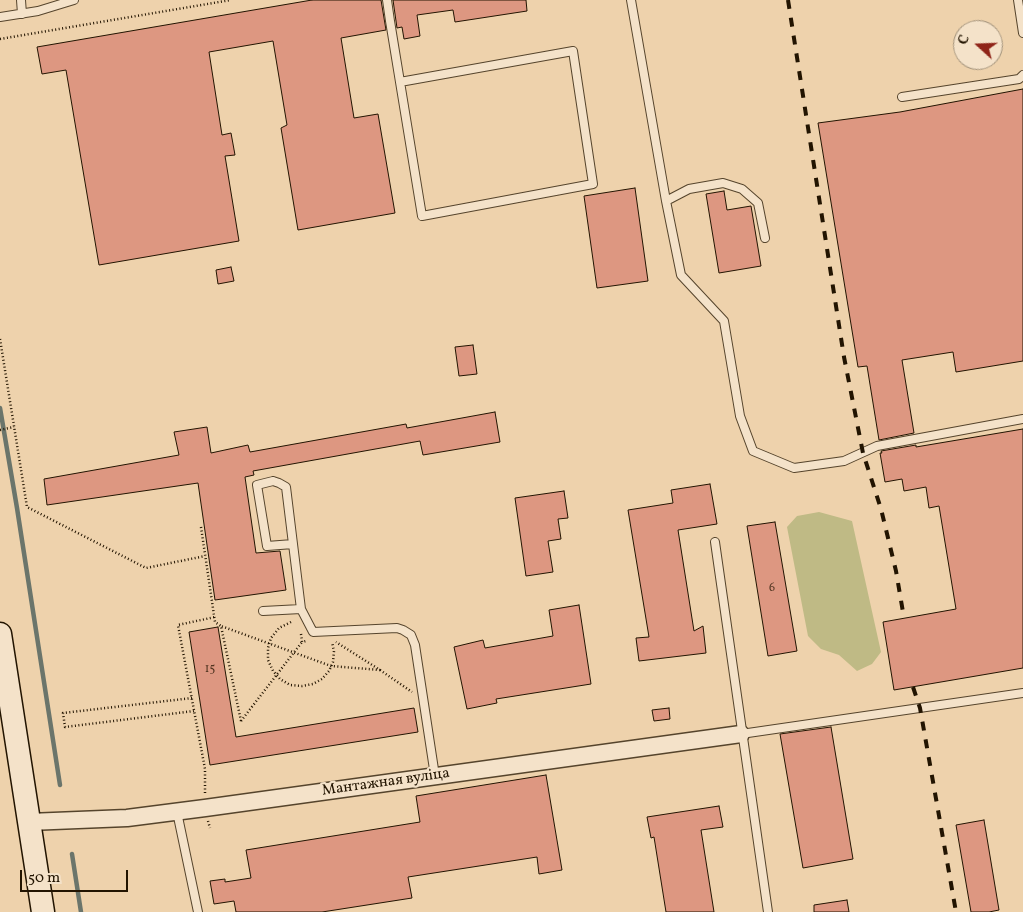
<!DOCTYPE html>
<meta charset="utf-8">
<style>
body{margin:0}
#map{position:relative;width:1023px;height:912px;overflow:hidden;background:#eed2ac;font-family:Vollkorn,serif}
canvas{display:block}
.north{position:absolute;left:953px;top:20px;width:50px;height:50px;box-sizing:border-box;background:#f4e2c9;border:1px solid #a09079;border-radius:50%;rotate:290deg;font-size:14px;font-weight:700;line-height:20px;text-align:center;color:#221401}
.north::after{content:'';display:block;margin:auto;width:18px;height:22px;background:#8f2418;clip-path:polygon(50% 0,100% 100%,50% 72%,0 100%)}
.scale{position:absolute;left:20px;top:870px;width:108px;height:22px;box-sizing:border-box;border:2px solid #221401;border-top:0;padding-left:6px;font-size:15px;line-height:18px;white-space:nowrap;color:#221401;-webkit-text-stroke:4px #f4e2c9;paint-order:stroke}
</style>
<div id="map">
<canvas width="1023" height="912"></canvas>
<div class="north">С</div>
<div class="scale">50 m</div>
</div>
<script>
const ctx = document.querySelector('canvas').getContext('2d');
ctx.lineJoin = 'round';
function paint(path, color) { ctx.fillStyle = color; ctx.fill(path, 'evenodd'); }
const shape = rows => new Path2D(rows.map(r => 'M' + r).join(''));
function trace(path, color, width, dash) { ctx.strokeStyle = color; ctx.lineWidth = width; ctx.lineCap = dash ? 'butt' : 'round'; ctx.setLineDash(dash || []); ctx.stroke(path); }
function label(font, color, halo, rows, align = 'center') {
  ctx.font = font + ' Vollkorn,serif'; ctx.lineWidth = 4.5; ctx.setLineDash([]); ctx.textBaseline = 'middle'; ctx.strokeStyle = halo; ctx.fillStyle = color; for (const [text, x, y, turn = 0] of rows) {
    ctx.save(); ctx.translate(x, y); ctx.rotate((+turn || 0) * Math.PI / 180); ctx.textAlign = isNaN(turn) ? turn : align; if (halo) ctx.strokeText(text, 0, 0); ctx.fillText(text, 0, 0); ctx.restore();
  }
}
paint(shape([
 [819,512,852,521,881,652,872,664,857,671,839,655,821,649,808,636,787,527,797,516]
]), '#bfba85');
trace(shape([
 [0,408,17,508,60,785],
 [72,854,81,912]
]), '#6b756b', 4.5);
const building = shape([
 [312,0,381,0,386,30,341,38,354,118,378,114,395,213,298,230,281,128,287,125,273,41,209,52,222,135,231,133,235,155,225,156,239,241,99,265,66,70,42,74,37,47,312,0],
 [393,0,526,0,527,11,455,22,453,10,417,15,420,36,404,39,402,27,397,28,393,0],
 [1023,89,1023,361,956,372,953,352,902,360,914,433,879,440,867,366,858,367,818,123,900,112,1023,89],
 [635,188,648,281,597,288,584,196,635,188],
 [724,191,727,210,751,206,761,266,719,273,706,194,724,191],
 [231,267,234,281,218,284,216,270,231,267],
 [473,345,477,374,459,376,455,347,473,345],
 [495,412,500,442,423,455,420,441,253,471,254,475,245,477,256,553,280,551,286,590,215,600,198,483,47,505,44,479,179,455,174,432,207,427,211,453,248,445,250,452,406,424,407,428,495,412],
 [1023,429,1023,668,894,690,883,622,956,609,939,506,929,508,926,487,904,491,902,479,885,482,880,453,882,453,881,451,916,445,916,447,1023,429],
 [710,484,717,524,678,530,694,631,703,626,706,653,639,661,636,638,649,637,628,510,673,503,671,490,710,484],
 [564,491,568,518,558,519,561,539,548,541,553,572,526,576,515,498,564,491],
 [775,522,797,651,768,656,747,526,775,522],
 [579,605,591,684,496,699,497,703,467,709,454,647,483,640,485,648,553,636,549,610,579,605],
 [218,627,236,737,414,708,418,732,210,765,189,632,218,627],
 [669,708,670,719,654,721,652,710,669,708],
 [831,727,853,859,803,868,780,734,831,727],
 [546,775,562,870,539,874,537,857,408,877,412,898,322,912,236,912,234,901,214,904,210,881,225,879,225,882,251,878,246,850,420,822,416,796,546,775],
 [719,806,723,827,701,830,714,912,666,912,654,837,651,838,647,817,719,806],
 [984,820,999,910,989,912,971,912,956,825,984,820],
 [847,900,849,912,814,912,814,905,847,900]
]);
paint(building, '#dd9781');
trace(building, '#221401', 1);
const lane = shape([
 [21,0,22,14],
 [387,0,390,21,400,82,422,216,593,184,573,51,400,82],
 [631,0,666,201,681,275,724,321,740,416,753,451,794,468,844,461,877,446,1023,419],
 [1018,0,1023,33],
 [0,17,38,11,74,0],
 [902,97,1019,79,1023,75],
 [666,201,689,189,723,183,742,189,758,203,765,238],
 [273,481,279,483,286,487,293,544,267,546,257,485,273,481],
 [715,542,768,912],
 [293,544,301,609,313,632,397,628,403,630,411,635,415,645,435,776],
 [263,611,301,609],
 [741,734,1023,693],
 [177,812,198,912]
]);
const street = shape([
 [29,822,127,818,205,808,741,734]
]);
const secondary = shape([
 [0,634,43,912]
]);
trace(lane, '#55442c', 10);
trace(street, '#55442c', 19);
trace(secondary, '#221401', 25);
trace(shape([
 [0,39,231,0],
 [0,339,27,507,146,568,205,556],
 [0,430,14,427],
 [201,527,215,622,221,626],
 [291,622,279,628,271,638,268,648,268,660,273,671,280,679,290,685,302,686,313,684,322,679,329,671,333,662,334,651,332,642],
 [301,634,302,642,306,641],
 [380,670,412,692],
 [192,698,63,713,65,727,194,711],
 [241,721,221,626,331,666,380,670,336,642],
 [241,721,302,642],
 [205,793,205,769,178,625,215,617],
 [208,821,210,828]
]), '#221401', 2.5, [1, 2.5]);
trace(lane, '#f4e2c9', 8);
trace(street, '#f4e2c9', 16);
trace(secondary, '#f4e2c9', 22);
trace(shape([
 [788,0,844,357,863,453,881,509,896,571,904,618],
 [913,687,920,708,956,912]
]), '#221401', 4, [9, 9]);
label('12px', '#513521', null, [
 ["6",772,589],
 ["15",210,670]
]);
label('15px', '#221401', '#f4e2c9', [
 ["Мантажная вуліца",386,783,-8]
]);
</script>
